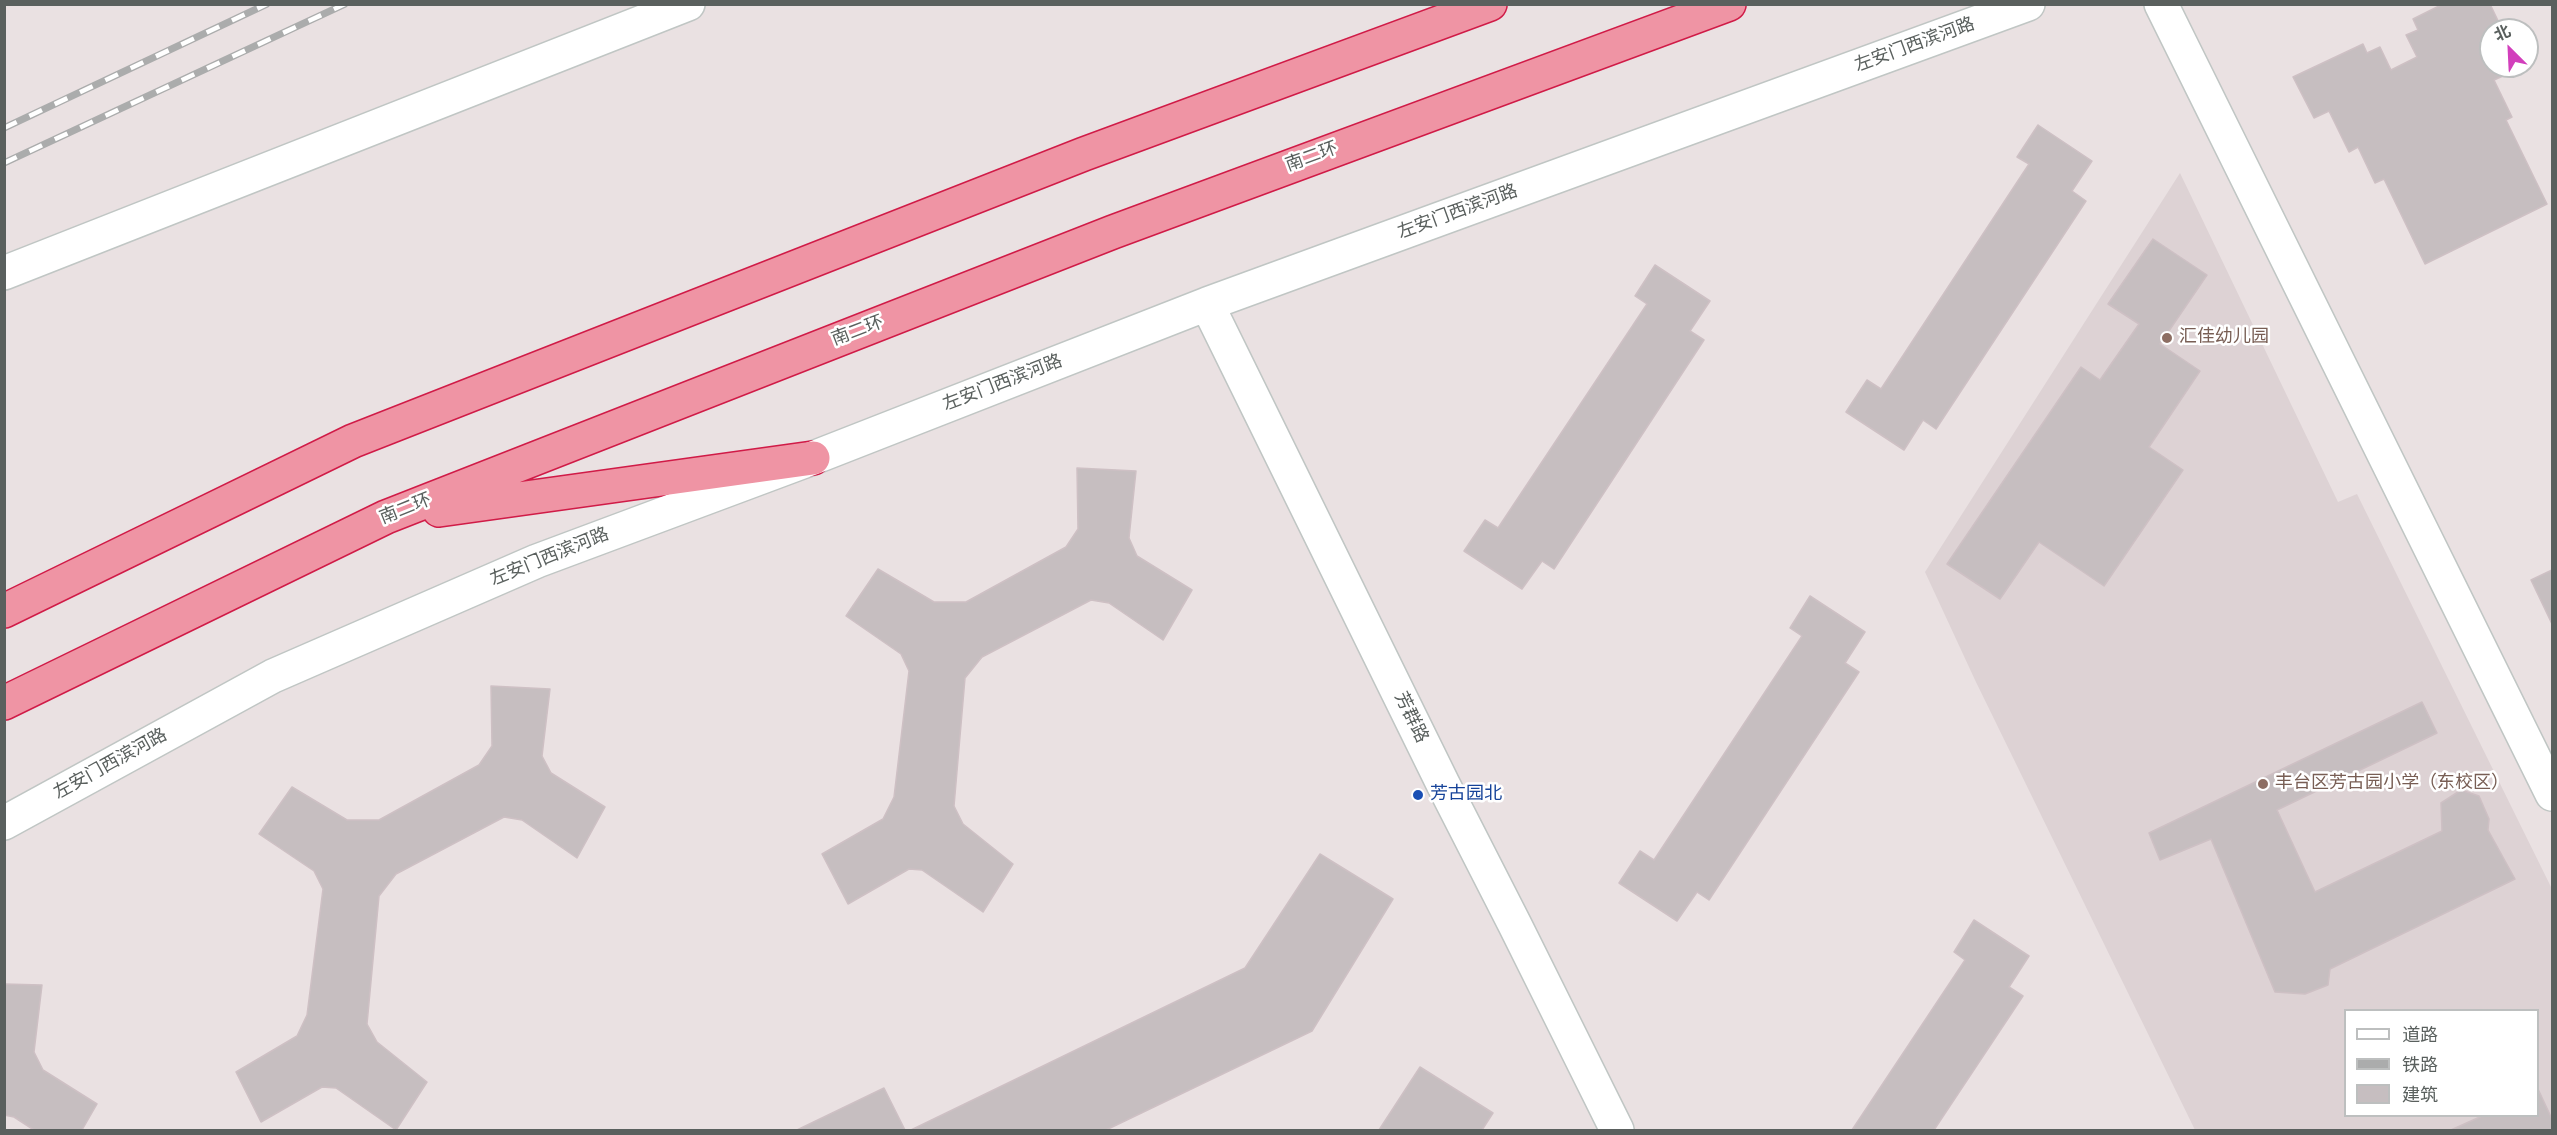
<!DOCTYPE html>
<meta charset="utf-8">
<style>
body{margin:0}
#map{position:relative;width:2557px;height:1135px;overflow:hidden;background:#eae1e2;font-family:"Source Sans 3","Noto Sans SC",sans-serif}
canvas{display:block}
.frame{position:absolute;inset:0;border:6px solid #5a605e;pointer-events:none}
.legend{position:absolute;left:2344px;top:1009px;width:195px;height:108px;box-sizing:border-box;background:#fff;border:2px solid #bdbfbf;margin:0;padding:8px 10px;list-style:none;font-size:18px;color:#5a605e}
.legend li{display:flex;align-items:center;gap:12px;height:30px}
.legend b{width:30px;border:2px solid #bdbfbf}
.north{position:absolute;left:2479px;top:18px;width:60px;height:60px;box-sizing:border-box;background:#fff;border:2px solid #bdbfbf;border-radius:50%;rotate:336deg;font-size:16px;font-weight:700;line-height:24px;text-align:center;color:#5a605e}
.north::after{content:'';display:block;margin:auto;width:21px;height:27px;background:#d23fbc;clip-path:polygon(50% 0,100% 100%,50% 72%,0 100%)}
</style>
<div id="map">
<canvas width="2557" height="1135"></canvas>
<div class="frame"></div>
<ul class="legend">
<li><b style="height:8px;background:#fff"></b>道路</li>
<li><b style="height:8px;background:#abacac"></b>铁路</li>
<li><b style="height:16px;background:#c6bec0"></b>建筑</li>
</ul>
<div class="north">北</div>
</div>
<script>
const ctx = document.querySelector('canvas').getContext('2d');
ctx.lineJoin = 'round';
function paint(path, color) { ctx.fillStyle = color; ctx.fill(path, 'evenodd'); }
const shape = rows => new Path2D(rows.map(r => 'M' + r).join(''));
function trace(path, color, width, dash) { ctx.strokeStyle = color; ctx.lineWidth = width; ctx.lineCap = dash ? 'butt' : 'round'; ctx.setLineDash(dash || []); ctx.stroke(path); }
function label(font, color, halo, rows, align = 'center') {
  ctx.font = font + ' "Source Sans 3","Noto Sans SC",sans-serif'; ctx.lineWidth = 5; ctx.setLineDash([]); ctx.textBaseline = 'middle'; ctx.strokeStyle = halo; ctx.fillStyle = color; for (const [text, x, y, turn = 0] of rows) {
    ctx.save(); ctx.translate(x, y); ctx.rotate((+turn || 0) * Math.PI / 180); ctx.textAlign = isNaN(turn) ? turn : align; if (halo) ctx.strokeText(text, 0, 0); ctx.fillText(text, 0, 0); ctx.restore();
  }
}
paint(shape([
 [2180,173,2338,502,2357,494,2552,889,2552,1130,2195,1130,1975,680,1925,572],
 [2346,1010,2538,1010,2538,1116,2346,1116]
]), '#ddd2d4');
const building = shape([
 [2443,4,2490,4,2501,27,2483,35,2491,52,2491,66,2498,66,2503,76,2494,80,2512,117,2506,120,2547,204,2425,264,2384,179,2375,183,2358,147,2349,152,2329,111,2314,118,2293,77,2363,44,2367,53,2380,47,2391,70,2417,57,2406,35,2418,30,2413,19,2443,4],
 [2038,125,2092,161,2072,191,2086,201,1936,429,1923,420,1904,450,1846,412,1867,380,1881,389,2029,164,2017,157,2038,125],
 [2153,239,2207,275,2160,344,2200,371,2149,447,2183,470,2104,586,2039,542,2000,599,1947,564,2081,367,2100,380,2139,324,2108,304,2153,239],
 [1655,265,1710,301,1690,331,1704,340,1554,569,1542,561,1522,589,1464,551,1485,520,1498,528,1647,304,1635,296,1655,265],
 [1077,468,1136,471,1129,538,1137,556,1192,590,1163,640,1109,603,1091,600,982,657,965,678,954,806,963,824,1013,864,983,912,922,870,909,869,848,904,822,854,883,819,894,797,909,671,901,654,846,616,878,569,934,602,966,602,1066,547,1078,529,1077,468],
 [2552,570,2552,624,2531,580,2552,570],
 [1810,596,1865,632,1845,663,1859,672,1709,900,1697,892,1677,921,1619,883,1640,851,1654,860,1802,636,1790,628,1810,596],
 [491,686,550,689,542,756,551,773,605,807,577,858,522,820,504,817,396,874,379,896,367,1024,377,1042,427,1082,396,1130,336,1088,322,1087,261,1122,236,1072,297,1036,307,1015,323,889,314,871,259,834,292,787,347,820,379,820,479,765,492,746,491,686],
 [2422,702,2437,733,2277,810,2315,892,2442,831,2441,803,2461,790,2479,796,2489,819,2488,830,2515,879,2330,969,2328,985,2305,994,2275,992,2211,839,2160,860,2149,833,2422,702],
 [1320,854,1393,899,1312,1031,1106,1130,911,1130,1245,968,1320,854],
 [1974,920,2029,956,2009,987,2023,996,1934,1130,1852,1130,1965,960,1954,952,1974,920],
 [4,984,42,985,34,1052,43,1070,97,1104,82,1130,34,1130,14,1117,4,1115,4,984],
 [1420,1067,1493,1113,1482,1130,1379,1130,1420,1067],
 [884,1088,905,1130,797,1130,884,1088],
 [2538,1089,2552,1119,2552,1130,2451,1130,2482,1116,2538,1116,2538,1089]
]);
paint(building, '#c6bec0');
trace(building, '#cec0c4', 1.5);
const minor = shape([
 [2161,4,2552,794],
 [4,273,688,4],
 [1207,304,1443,784,1515,925,1617,1130],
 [4,823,273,676,537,561,813,458,1207,304,2028,4]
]);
const highway = shape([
 [439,510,813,458],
 [4,611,353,441,1084,154,1490,4],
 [4,703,386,517,1113,232,1729,4]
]);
trace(minor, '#c0c6c4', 36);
trace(highway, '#d01b47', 36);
trace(minor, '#fff', 33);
trace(highway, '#ef94a4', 33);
const rail = shape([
 [4,128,267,4],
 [4,163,345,4]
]);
trace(rail, '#abacac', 7);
trace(rail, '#fff', 4.5, [14]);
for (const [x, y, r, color] of [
 [2167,338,6,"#8d6e63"],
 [2263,784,6,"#8d6e63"],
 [1418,795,6,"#1a4fb4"]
]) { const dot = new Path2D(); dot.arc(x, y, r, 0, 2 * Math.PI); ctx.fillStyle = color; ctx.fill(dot); trace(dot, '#fff', 2); }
label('18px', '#5a605e', '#fff', [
 ["左安门西滨河路",1915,46,-20],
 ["南二环",1312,158,-20],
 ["左安门西滨河路",1458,213,-20],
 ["南二环",858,332,-21],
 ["左安门西滨河路",1003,384,-21],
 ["南二环",406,510,-22],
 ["左安门西滨河路",550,558,-22],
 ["芳群路",1410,718,64],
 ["左安门西滨河路",111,765,-29]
]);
label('18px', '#785e54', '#fff', [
 ["汇佳幼儿园",2179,338],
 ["丰台区芳古园小学（东校区）",2275,784]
], 'left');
label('18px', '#164399', '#fff', [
 ["芳古园北",1430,795]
], 'left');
</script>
